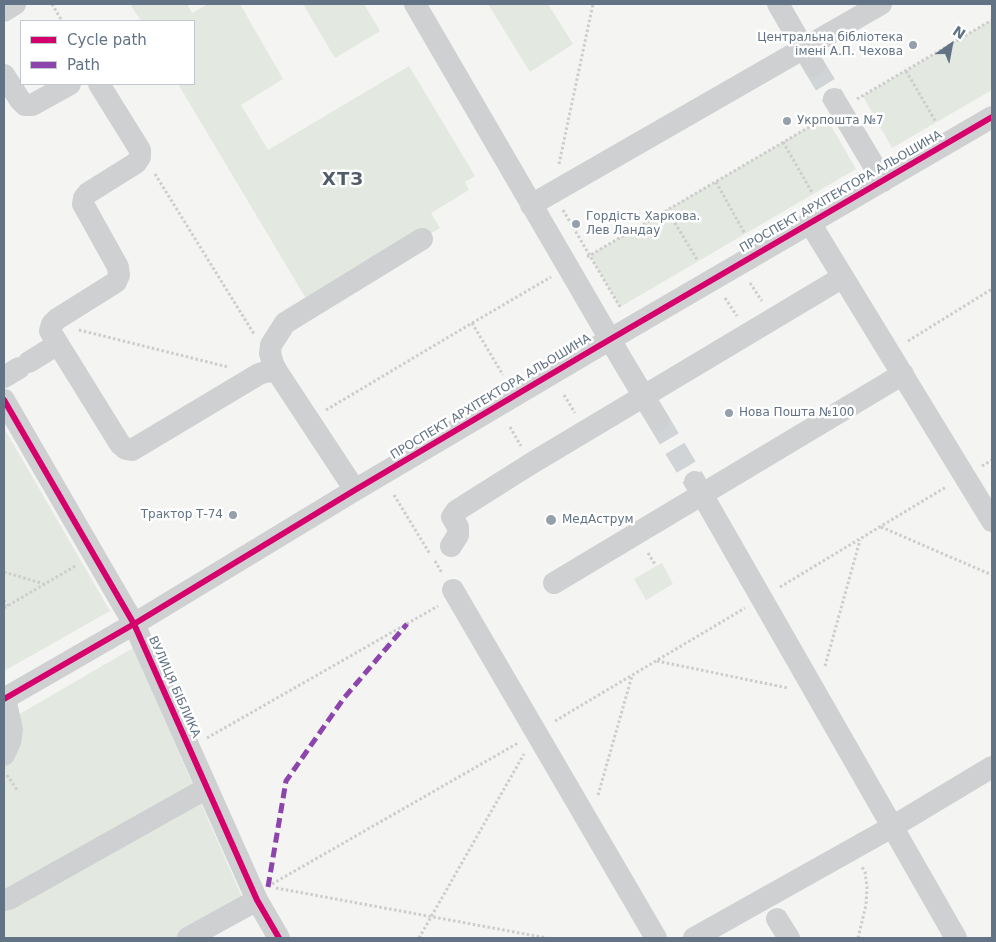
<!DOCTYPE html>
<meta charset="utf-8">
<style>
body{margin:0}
#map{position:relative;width:996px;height:942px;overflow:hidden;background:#f4f5f2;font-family:"DejaVu Sans",sans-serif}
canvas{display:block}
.frame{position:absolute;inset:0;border:5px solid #627385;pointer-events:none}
.legend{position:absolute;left:20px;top:20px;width:175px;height:65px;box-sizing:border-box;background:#fff;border:1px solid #c0c7ce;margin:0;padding:6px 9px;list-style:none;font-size:15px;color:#627385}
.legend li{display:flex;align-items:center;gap:10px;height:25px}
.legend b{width:25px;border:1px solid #c0c7ce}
.north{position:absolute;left:926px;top:20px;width:50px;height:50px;-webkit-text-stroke:4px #fff;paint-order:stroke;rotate:33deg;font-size:14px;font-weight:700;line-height:20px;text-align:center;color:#627385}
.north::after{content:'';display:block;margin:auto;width:18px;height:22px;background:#627385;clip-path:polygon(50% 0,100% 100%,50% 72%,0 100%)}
</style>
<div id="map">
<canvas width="996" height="942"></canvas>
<div class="frame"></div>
<ul class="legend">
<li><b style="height:6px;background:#d6006c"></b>Cycle path</li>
<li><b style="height:6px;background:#8e44ad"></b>Path</li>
</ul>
<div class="north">N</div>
</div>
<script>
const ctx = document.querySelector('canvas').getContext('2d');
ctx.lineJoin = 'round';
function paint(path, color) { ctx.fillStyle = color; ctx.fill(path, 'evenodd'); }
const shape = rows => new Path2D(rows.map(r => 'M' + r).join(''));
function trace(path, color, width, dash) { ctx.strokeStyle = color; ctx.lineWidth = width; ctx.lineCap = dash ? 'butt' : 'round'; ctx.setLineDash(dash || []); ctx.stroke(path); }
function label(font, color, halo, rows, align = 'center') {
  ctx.font = font + ' "DejaVu Sans",sans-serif'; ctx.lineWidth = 5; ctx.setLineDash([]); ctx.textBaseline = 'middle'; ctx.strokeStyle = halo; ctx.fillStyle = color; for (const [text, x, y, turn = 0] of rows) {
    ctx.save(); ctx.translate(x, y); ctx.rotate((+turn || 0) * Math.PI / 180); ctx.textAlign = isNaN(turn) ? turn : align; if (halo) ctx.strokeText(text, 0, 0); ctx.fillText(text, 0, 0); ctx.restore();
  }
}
paint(shape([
 [130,4,187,4,192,13,208,4,240,4,283,79,241,105,268,150,409,66,475,176,465,182,469,190,431,213,440,228,311,307,178,84,194,84,194,21,141,21],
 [303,4,364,4,380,31,335,58],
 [488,4,548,4,573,44,530,72],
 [992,20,992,90,892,148,863,96],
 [826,117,856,169,620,307,590,255],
 [4,428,110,611,4,671],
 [662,563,673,584,646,600,634,579],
 [133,648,246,906,188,938,4,938,4,755,11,719]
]), '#e3e8e0');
trace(shape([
 [814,66,834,99],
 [658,420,695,482]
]), '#d0d4d7', 22, [22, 11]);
trace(shape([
 [52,4,62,21],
 [906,71,936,122],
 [857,99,992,20],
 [783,142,813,194],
 [559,164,593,4],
 [155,174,254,334],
 [716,182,745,234],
 [563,210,620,307],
 [667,210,698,261],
 [587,257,823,119],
 [750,283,762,301],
 [725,298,737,316],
 [472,323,503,375],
 [79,330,228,367],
 [908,341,992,289],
 [564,395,575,413],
 [326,410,462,329,551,277],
 [510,427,521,446],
 [982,466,992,460],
 [394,495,430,554],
 [881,527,992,575],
 [648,553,656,566],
 [435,561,442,573],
 [4,572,44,584],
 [780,587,946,487],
 [4,600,7,606],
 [4,608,77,565],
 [657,661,788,688],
 [825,666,860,540],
 [555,721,745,608],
 [207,738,438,606],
 [7,775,17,790],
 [598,795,632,676],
 [272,884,518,743],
 [276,888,547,938],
 [419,938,524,754],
 [858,938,866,905,867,887,865,872,862,867]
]), '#cdcdcd', 3, [2.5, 2.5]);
trace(shape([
 [415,4,622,360,658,420],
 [778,4,814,66],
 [4,11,15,4],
 [4,75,20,100,25,105,32,105,70,84],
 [99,84,140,150,140,157,136,163,88,193,84,198,83,204,118,267,119,275,116,282,57,319,52,324,50,331,120,444,126,449,132,450,259,374,269,371,278,373,355,490],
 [834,99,883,181],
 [531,205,881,4],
 [810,223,992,521],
 [29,362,58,344],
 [278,373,273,364,270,353,271,345,285,323,422,239],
 [4,377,19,368],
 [4,400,134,624,257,900,279,938],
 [695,482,956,938],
 [451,546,458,535,458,527,452,517,456,511,532,463,843,277],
 [554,583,903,374],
 [453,590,656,938],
 [4,699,134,624,355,490,597,347,992,117],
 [4,755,10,742,12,730,5,698],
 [4,900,9,899,207,788],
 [777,919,789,938],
 [188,938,257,900],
 [694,938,892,827,992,767]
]), '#cfd0d1', 22);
trace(shape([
 [268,887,286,781,344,698,407,624]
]), '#8e44ad', 5, [10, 5]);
trace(shape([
 [4,400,134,624,257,900,279,938],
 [4,699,134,624,355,490,597,347,992,117]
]), '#d6006c', 6);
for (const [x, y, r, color] of [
 [913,45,5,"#95a0ab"],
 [787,121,5,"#95a0ab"],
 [576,224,5,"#95a0ab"],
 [729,413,5,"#95a0ab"],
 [233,515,5,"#95a0ab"],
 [551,520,6,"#95a0ab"]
]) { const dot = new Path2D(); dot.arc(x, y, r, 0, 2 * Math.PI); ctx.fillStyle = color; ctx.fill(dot); trace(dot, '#fff', 2); }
label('12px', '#627385', '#fff', [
 ["Центральна бібліотека",903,38,"right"],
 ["імені А.П. Чехова",903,52,"right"],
 ["Укрпошта №7",797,121],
 ["Гордість Харкова.",586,217],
 ["Лев Ландау",586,231],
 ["Нова Пошта №100",739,413],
 ["Трактор Т-74",223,515,"right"],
 ["МедАструм",562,520]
], 'left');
label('12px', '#627385', '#fff', [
 ["ПРОСПЕКТ АРХІТЕКТОРА АЛЬОШИНА",841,192,-30],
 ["ПРОСПЕКТ АРХІТЕКТОРА АЛЬОШИНА",491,397,-31],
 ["ВУЛИЦЯ БІБЛИКА",174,687,66]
]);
ctx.letterSpacing = '1px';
label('bold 18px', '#505d69', '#fff', [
 ["ХТЗ",343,180]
]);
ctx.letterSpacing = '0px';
</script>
